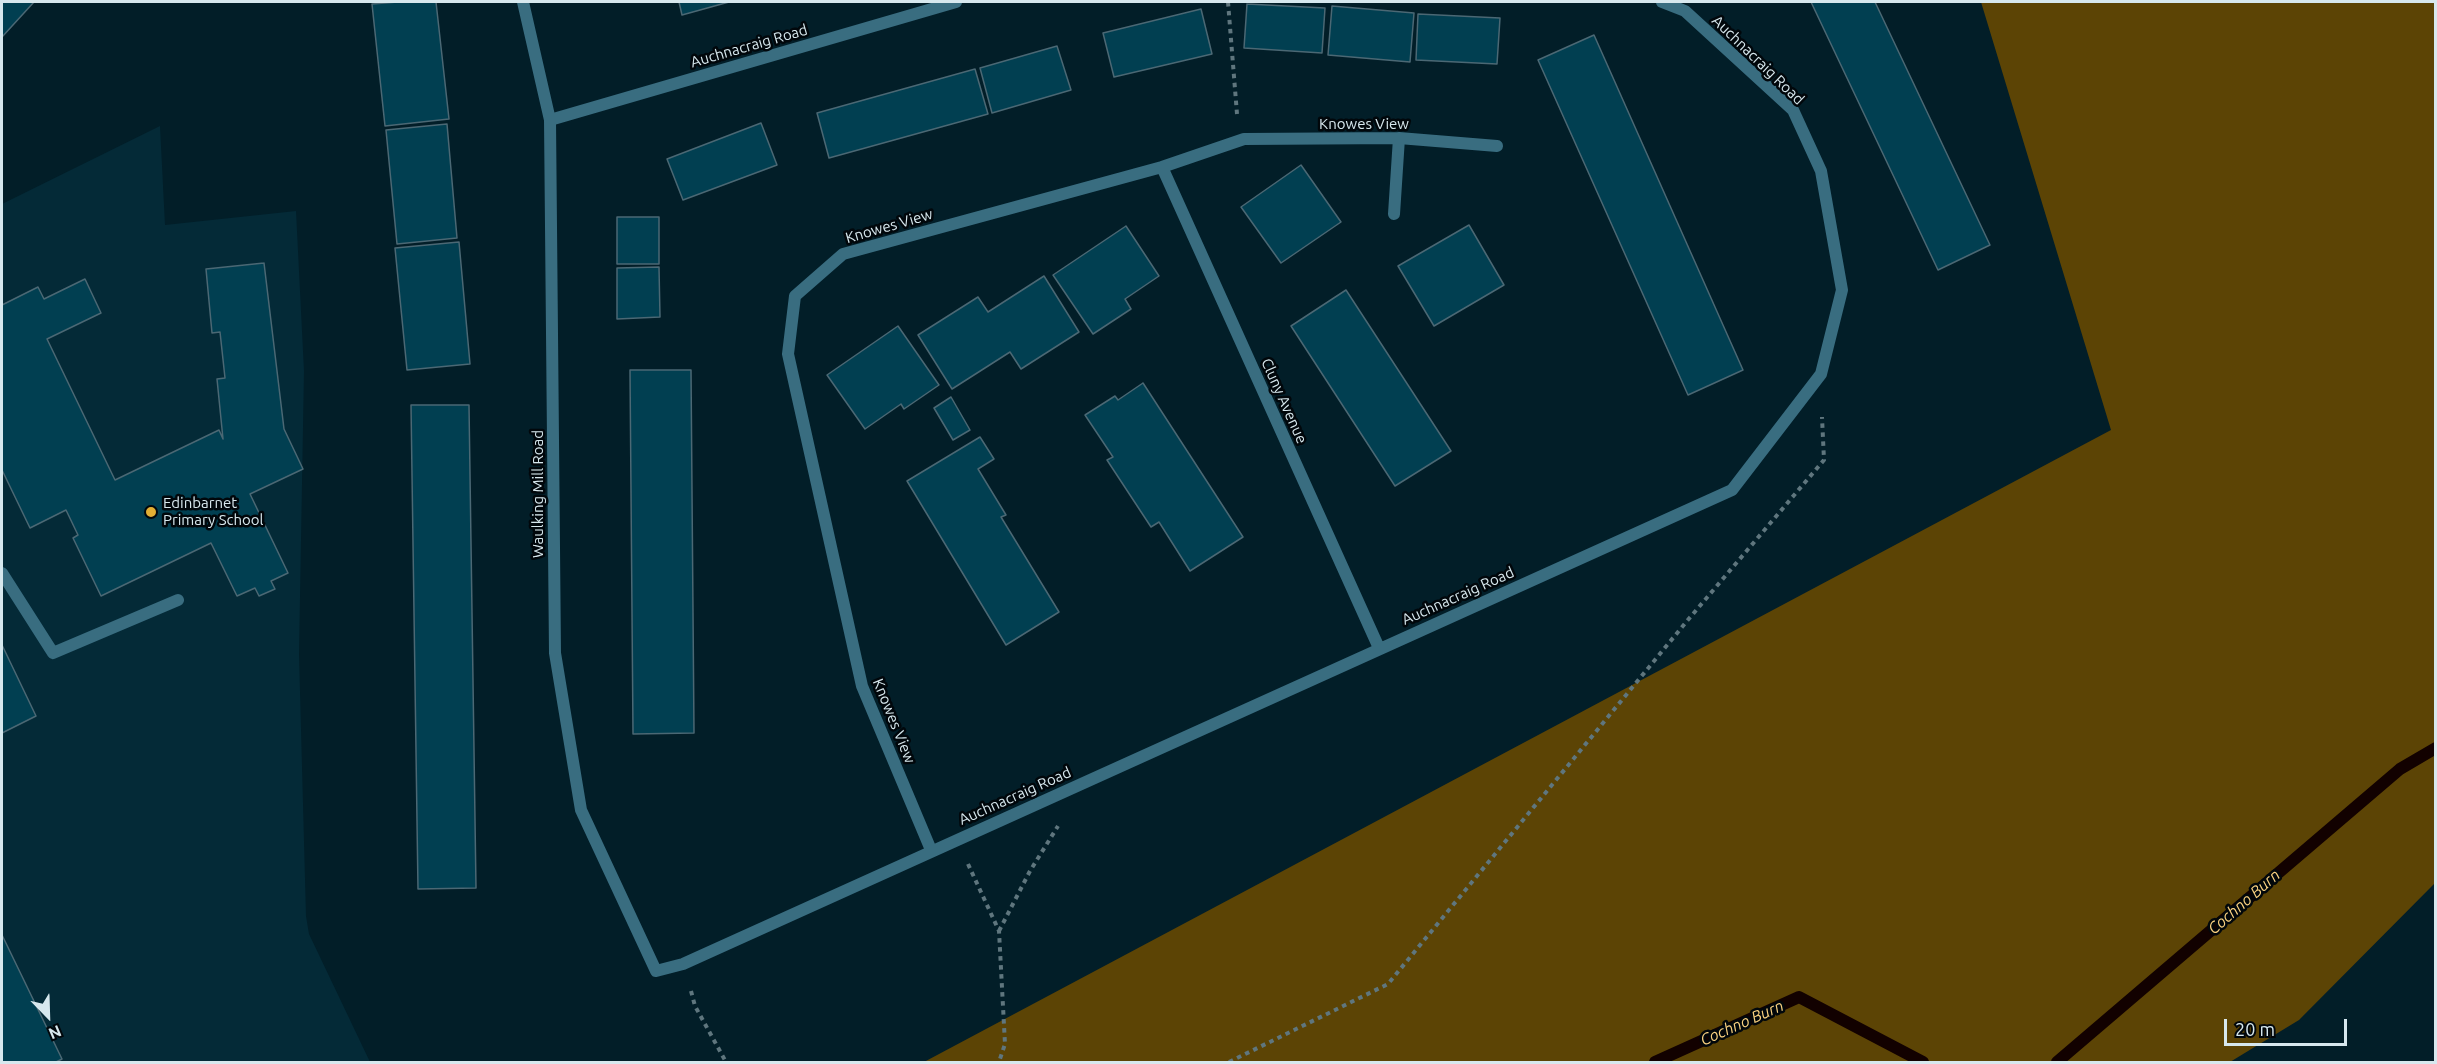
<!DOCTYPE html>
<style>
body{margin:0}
#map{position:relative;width:2437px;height:1064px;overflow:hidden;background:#021e28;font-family:Ubuntu,sans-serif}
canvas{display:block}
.frame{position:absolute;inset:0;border:3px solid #d7e8ee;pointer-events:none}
.north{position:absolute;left:18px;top:986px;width:60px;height:60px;-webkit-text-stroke:4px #01070b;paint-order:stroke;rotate:157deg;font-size:16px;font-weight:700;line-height:24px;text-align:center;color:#d7e8ee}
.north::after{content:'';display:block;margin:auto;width:21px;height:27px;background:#d7e8ee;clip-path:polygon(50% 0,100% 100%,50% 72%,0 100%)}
.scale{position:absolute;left:2224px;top:1019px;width:123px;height:27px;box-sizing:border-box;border:3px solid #d7e8ee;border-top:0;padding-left:8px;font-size:18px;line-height:21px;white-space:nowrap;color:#d7e8ee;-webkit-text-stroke:4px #01070b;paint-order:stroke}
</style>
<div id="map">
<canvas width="2437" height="1064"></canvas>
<div class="frame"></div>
<div class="north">N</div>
<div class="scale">20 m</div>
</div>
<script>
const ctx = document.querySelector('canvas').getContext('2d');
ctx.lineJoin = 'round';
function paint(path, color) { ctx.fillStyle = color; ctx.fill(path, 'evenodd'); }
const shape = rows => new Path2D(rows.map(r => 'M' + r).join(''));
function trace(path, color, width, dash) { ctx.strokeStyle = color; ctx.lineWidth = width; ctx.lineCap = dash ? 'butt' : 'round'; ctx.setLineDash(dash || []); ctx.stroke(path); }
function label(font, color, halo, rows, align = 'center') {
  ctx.font = font + ' Ubuntu,sans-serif'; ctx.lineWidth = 5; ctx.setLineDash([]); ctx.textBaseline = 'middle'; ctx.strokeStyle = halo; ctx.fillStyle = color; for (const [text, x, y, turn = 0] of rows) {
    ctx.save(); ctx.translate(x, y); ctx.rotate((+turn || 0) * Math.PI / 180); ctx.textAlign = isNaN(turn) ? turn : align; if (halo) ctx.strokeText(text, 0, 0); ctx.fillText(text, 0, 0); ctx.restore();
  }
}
paint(shape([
 [160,126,165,225,296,211,304,371,299,654,306,916,309,934,370,1062,2,1062,2,204]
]), '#042a37');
paint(shape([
 [1981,2,2435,2,2435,883,2299,1020,2230,1062,924,1062,2111,430]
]), '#5c4405');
trace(shape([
 [1655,1062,1799,997,1923,1062],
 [2057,1062,2400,769,2436,748]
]), '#120100', 12);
const building = shape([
 [2,2,34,2,2,37,2,2],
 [398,2,436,2,449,119,385,126,372,4,398,2],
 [679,2,729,2,682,15,679,2],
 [1811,2,1875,2,1990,245,1938,270,1811,2],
 [1247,4,1325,8,1322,53,1244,48,1247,4],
 [1332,6,1414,13,1410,62,1328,55,1332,6],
 [1201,9,1212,54,1114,77,1103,33,1201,9],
 [1418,14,1500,18,1497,64,1416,60,1418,14],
 [1594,35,1743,370,1688,395,1538,60,1594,35],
 [1057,46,1071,90,992,113,980,68,1057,46],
 [975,69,988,114,829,158,817,113,975,69],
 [761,123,777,165,683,200,667,159,761,123],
 [447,124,457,238,397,244,386,130,447,124],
 [1301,165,1341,222,1281,263,1241,207,1301,165],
 [617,217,659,217,659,264,617,264,617,217],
 [1469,225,1504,285,1434,326,1398,266,1469,225],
 [1126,226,1159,276,1125,299,1131,309,1093,334,1053,275,1126,226],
 [459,242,470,364,407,370,395,248,459,242],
 [264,263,284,429,303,469,250,494,288,573,271,581,275,589,259,596,255,588,237,596,211,543,101,596,73,538,78,535,66,510,30,528,2,470,2,305,38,287,44,299,85,279,101,313,47,339,115,480,219,430,223,439,217,379,225,378,220,332,212,333,206,269,264,263],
 [659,267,660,317,617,319,617,268,659,267],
 [1044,276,1079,332,1021,369,1010,352,952,389,918,335,978,297,988,312,1044,276],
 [1346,290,1451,451,1395,486,1291,326,1346,290],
 [898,326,939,385,904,409,901,404,865,429,827,375,898,326],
 [630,370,691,370,694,733,633,734,630,370],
 [1143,383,1243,537,1190,571,1159,522,1151,527,1107,460,1113,457,1085,415,1115,396,1118,400,1143,383],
 [951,397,970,430,953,440,934,408,951,397],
 [411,405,469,405,476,888,418,889,411,405],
 [980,437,994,459,978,469,1006,515,1001,517,1059,612,1006,645,907,481,980,437],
 [2,645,36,716,2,733,2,645],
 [2,935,62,1059,56,1062,2,1062,2,935]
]);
paint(building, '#013f51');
trace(building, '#4b6874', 1.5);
trace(shape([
 [1228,2,1237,114],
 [968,864,999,931,1005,1044,999,1062],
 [999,931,1030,871,1058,826],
 [691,991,695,1006,726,1062],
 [1229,1062,1388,984,1687,621,1824,460,1822,417]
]), '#5f767e', 4, [4.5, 4.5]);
trace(shape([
 [2,573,53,653,178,600]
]), '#396d80', 12);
trace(shape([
 [523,2,550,120,555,653,581,810,656,971,683,964,1732,490,1821,374,1842,290,1821,171,1793,110,1685,11,1662,2],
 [550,120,956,2],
 [1162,167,1379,648],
 [1394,214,1399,138],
 [931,850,862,686,788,354,795,296,843,254,1162,167,1244,139,1399,138,1497,146]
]), '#396d80', 12);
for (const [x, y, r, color] of [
 [151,512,6,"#e2af34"]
]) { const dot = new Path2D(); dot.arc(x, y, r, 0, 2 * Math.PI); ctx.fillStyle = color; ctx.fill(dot); trace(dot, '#01070b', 2); }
label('15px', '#d7e8ee', '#01070b', [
 ["Auchnacraig Road",749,46,-16],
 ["Auchnacraig Road",1758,60,44],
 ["Knowes View",1364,124],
 ["Knowes View",889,226,-16],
 ["Cluny Avenue",1284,401,66],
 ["Waulking Mill Road",538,494,-90],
 ["Auchnacraig Road",1458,596,-24],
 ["Knowes View",894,721,68],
 ["Auchnacraig Road",1015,796,-24]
]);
label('15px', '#d7e8ee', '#01070b', [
 ["Edinbarnet",163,503],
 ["Primary School",163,520]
], 'left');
label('italic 16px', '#fad280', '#01070b', [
 ["Cochno Burn",2244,902,-41],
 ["Cochno Burn",1742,1023,-24]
]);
</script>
